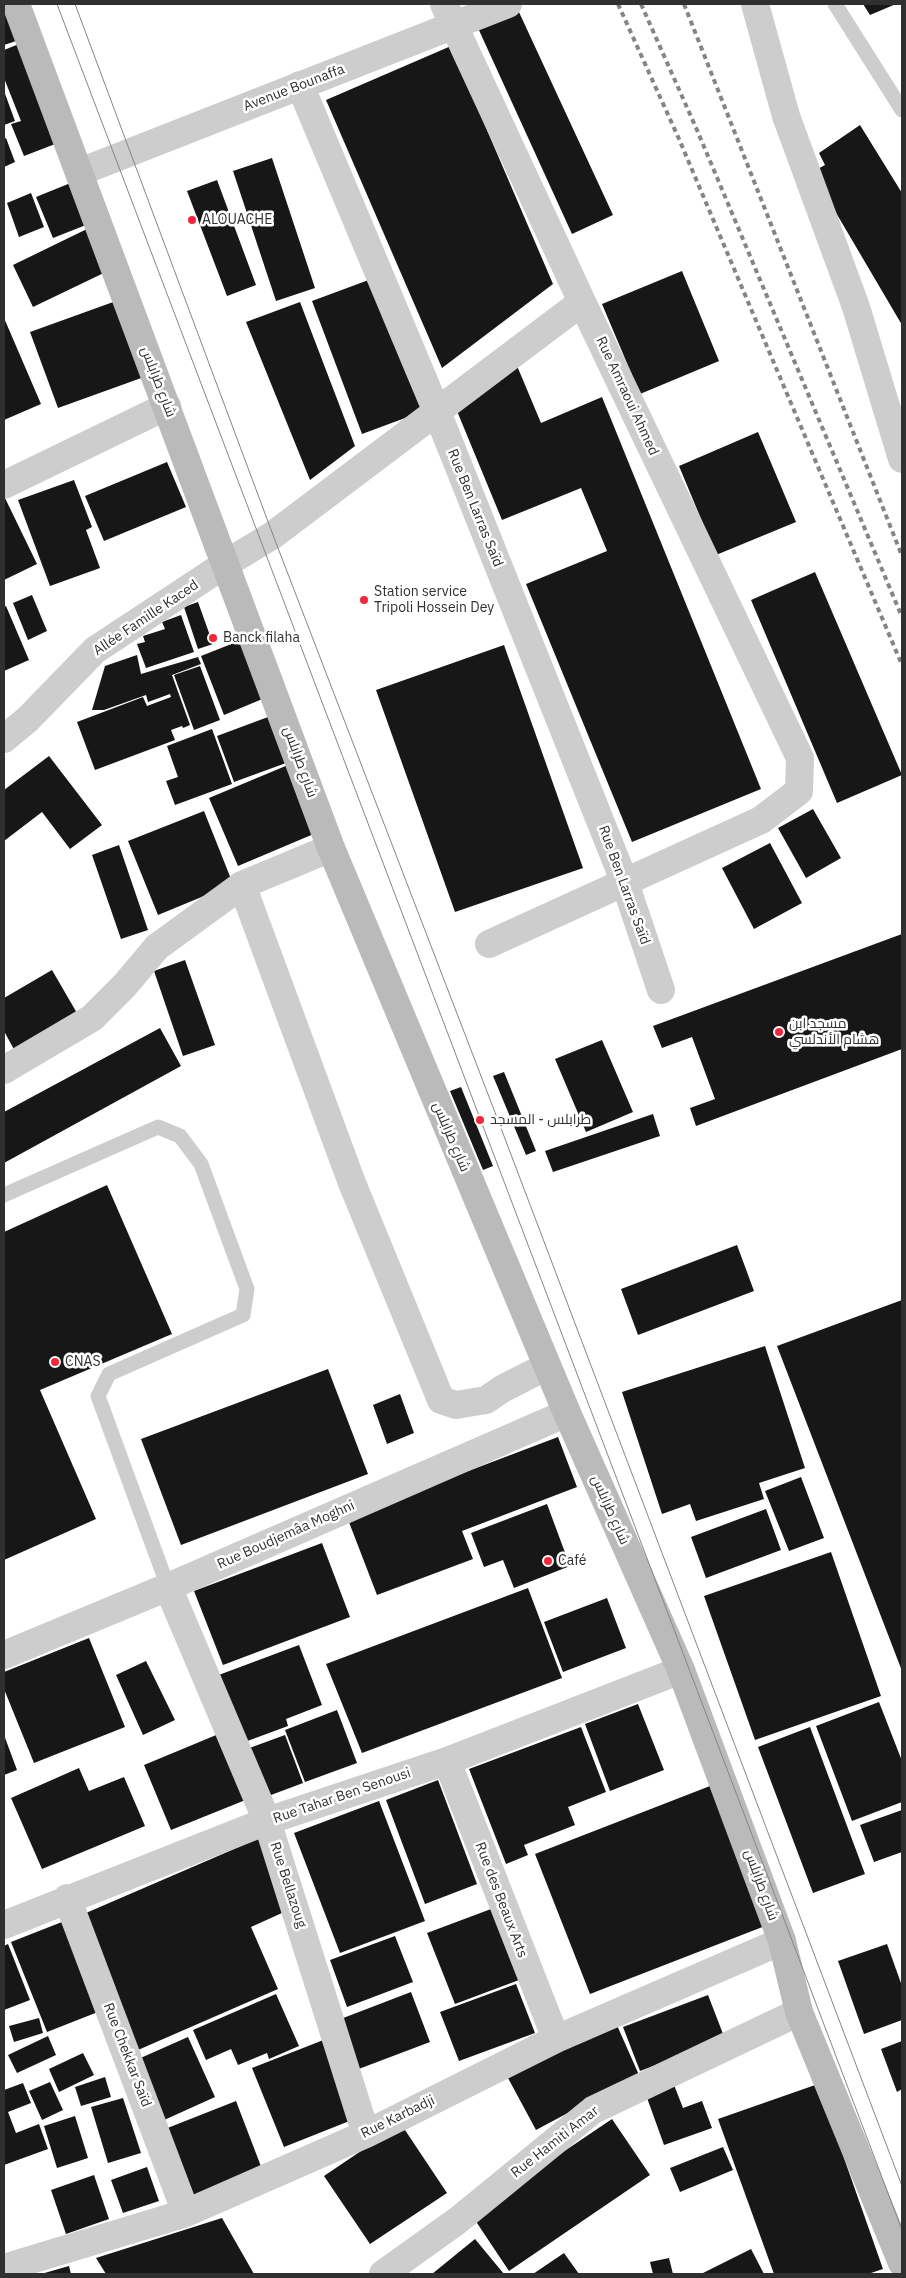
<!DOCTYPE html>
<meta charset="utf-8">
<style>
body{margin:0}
#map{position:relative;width:906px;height:2278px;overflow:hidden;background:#fff;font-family:"IBM Plex Sans",sans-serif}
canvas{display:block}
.frame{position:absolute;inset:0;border:5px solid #303030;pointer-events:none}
</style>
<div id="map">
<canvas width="906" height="2278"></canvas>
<div class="frame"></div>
</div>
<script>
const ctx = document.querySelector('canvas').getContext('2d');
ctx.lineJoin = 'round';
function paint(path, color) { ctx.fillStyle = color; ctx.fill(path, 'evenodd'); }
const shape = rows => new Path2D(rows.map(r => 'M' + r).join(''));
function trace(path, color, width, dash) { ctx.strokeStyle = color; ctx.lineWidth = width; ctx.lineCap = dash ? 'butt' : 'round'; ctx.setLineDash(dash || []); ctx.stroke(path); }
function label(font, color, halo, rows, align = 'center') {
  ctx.font = font + ' "IBM Plex Sans",Cairo,sans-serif'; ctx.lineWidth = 5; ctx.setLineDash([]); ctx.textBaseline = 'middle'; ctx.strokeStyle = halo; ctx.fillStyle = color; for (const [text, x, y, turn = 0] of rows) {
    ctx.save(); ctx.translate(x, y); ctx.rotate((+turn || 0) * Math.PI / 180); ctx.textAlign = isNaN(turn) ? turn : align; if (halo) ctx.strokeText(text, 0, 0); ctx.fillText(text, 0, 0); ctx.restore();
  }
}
paint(shape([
 [4,4,22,39,4,45],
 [863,4,896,4,870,15],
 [518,10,613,215,572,234,478,28],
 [24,42,63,141,24,156,11,124,21,121,4,78,4,50],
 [451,46,553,284,442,368,326,100],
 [4,91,15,121,4,125],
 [860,125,902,193,902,325,812,172,825,165,819,153],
 [6,138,15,162,4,167,4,139],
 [272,158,315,288,276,301,233,171],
 [217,180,256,285,227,296,187,191],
 [73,182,91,223,53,238,36,197],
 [31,193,44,227,19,237,7,203],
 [89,228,110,270,33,307,13,265],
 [682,271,719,361,640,394,602,304],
 [374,278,424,411,362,434,312,301],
 [116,301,144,377,58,408,30,332],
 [300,302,355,446,310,480,246,322],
 [4,318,41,404,4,420],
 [515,361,541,423,602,397,761,789,632,842,526,584,607,551,581,488,502,520,457,411],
 [758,432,796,522,716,555,679,466],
 [167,462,186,507,104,541,85,496],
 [74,480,92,527,86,530,100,568,50,586,18,500],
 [5,498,37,564,4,580,4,499],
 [815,572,902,775,837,803,751,600],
 [32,595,47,631,28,640,13,603],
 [198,602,213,644,198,649,184,607],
 [6,606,29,660,4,671,4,607],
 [181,615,194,652,146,668,137,644,145,642,143,636,165,629,162,622],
 [249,637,272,695,224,715,201,656],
 [504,645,583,868,455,912,376,690],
 [137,655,141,674,198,657,201,664,172,675,190,725,183,728,176,713,182,726,171,730,175,740,95,770,77,722,143,697,147,706,171,697,170,694,148,702,146,695,104,710,92,710,105,666],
 [200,666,220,720,194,730,174,675],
 [268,717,286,763,234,782,217,736],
 [212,729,232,784,175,805,166,781,178,777,167,746],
 [49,756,102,825,70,849,42,812,4,841,4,790],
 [288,765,316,833,238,866,209,798],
 [813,809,841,858,806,878,778,828],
 [204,811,233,884,158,915,128,841],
 [770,843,802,903,754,929,722,868],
 [119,845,148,930,121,939,92,855],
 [902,934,902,1049,696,1126,690,1108,715,1099,692,1037,662,1048,653,1026],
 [185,960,215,1045,183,1056,154,971],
 [52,970,81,1020,17,1055,4,1031,4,998],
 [160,1028,181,1066,4,1163,4,1112],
 [602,1040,633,1112,586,1132,555,1059],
 [504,1072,536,1151,526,1155,493,1076],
 [461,1087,493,1166,483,1170,450,1091],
 [653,1114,660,1136,553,1172,545,1151],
 [107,1185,172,1334,40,1390,96,1519,4,1560,4,1232],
 [737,1245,754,1291,638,1335,621,1289],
 [902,1300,902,1671,777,1346],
 [765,1346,805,1468,759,1483,764,1499,696,1521,690,1504,662,1514,622,1392],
 [328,1369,368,1474,181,1545,141,1439],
 [400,1394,414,1433,387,1444,373,1405],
 [558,1437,577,1487,462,1531,473,1559,377,1595,347,1517],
 [801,1477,824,1538,789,1551,765,1491],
 [547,1504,570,1566,514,1588,503,1560,484,1567,471,1533],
 [766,1509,781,1550,706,1578,691,1537],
 [322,1543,350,1617,223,1665,194,1591],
 [831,1552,881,1696,755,1740,704,1596],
 [528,1588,562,1678,362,1753,326,1664],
 [607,1598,626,1648,563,1672,544,1622],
 [89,1638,125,1727,34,1763,4,1689,4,1672],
 [299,1645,322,1705,286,1719,288,1726,242,1743,216,1676],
 [146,1661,175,1720,143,1735,116,1675],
 [879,1702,902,1761,902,1802,852,1821,816,1726],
 [638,1704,664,1770,610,1791,585,1724],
 [337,1710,357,1763,305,1782,285,1730],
 [581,1727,606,1792,568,1807,575,1825,524,1845,528,1855,506,1864,469,1769],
 [810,1727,865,1874,813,1893,758,1747],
 [221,1733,248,1799,171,1830,144,1765],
 [4,1735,17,1770,4,1775],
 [285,1735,303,1783,263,1798,244,1750],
 [79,1768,89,1791,124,1777,145,1826,42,1869,11,1798],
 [438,1780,477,1884,425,1904,386,1800],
 [710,1786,765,1926,590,1994,535,1854],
 [379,1801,425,1921,340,1953,294,1833],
 [902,1810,902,1852,874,1862,860,1825],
 [262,1837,293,1908,251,1927,278,1989,138,2050,79,1916],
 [491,1909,519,1980,455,2004,427,1933],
 [67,1920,103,2010,47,2032,11,1942],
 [395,1936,413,1982,347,2007,330,1960],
 [8,1944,30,2000,4,2010,4,1946],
 [887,1944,902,1986,902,2020,864,2034,838,1961],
 [516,1984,535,2033,459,2061,440,2012],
 [411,1992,430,2042,356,2070,338,2020],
 [276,1994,299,2046,269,2059,267,2053,238,2065,231,2049,206,2060,193,2030],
 [708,1995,725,2039,640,2071,623,2027],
 [39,2018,43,2033,14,2042,9,2026],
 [616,2023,639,2075,536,2130,508,2078],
 [48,2036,56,2055,17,2073,8,2055],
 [188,2037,215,2097,162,2121,136,2060],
 [326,2039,357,2118,284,2147,252,2068],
 [902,2041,902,2089,897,2092,881,2049],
 [83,2053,94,2075,59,2092,49,2069],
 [105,2077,111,2097,81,2106,75,2087],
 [50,2082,63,2110,42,2120,29,2091],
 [23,2083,31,2103,8,2112,16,2133,39,2124,48,2149,4,2165,4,2090],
 [818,2084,883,2269,868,2274,774,2274,718,2119],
 [674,2085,683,2108,702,2101,712,2128,664,2145,646,2095],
 [123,2098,141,2153,108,2163,91,2107],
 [236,2101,262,2169,191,2196,165,2129],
 [75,2116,88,2158,57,2168,44,2126],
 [612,2119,650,2175,509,2271,471,2214],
 [401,2124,447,2193,370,2244,324,2176],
 [723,2147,733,2170,680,2192,670,2168],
 [147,2167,159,2201,123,2213,111,2180],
 [94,2175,109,2219,66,2234,51,2190],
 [222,2218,254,2274,106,2274,96,2258],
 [475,2239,504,2274,432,2274],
 [751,2249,764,2274,701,2274],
 [564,2253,579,2274,533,2274],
 [669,2258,673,2274,653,2274,650,2262],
 [69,2266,71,2274,41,2274]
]), '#171717');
trace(shape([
 [835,4,902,110],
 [4,1195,158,1127,180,1136,201,1164,247,1289,243,1315,109,1374,98,1396,168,1587]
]), '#cdcdcd', 15);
trace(shape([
 [444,4,582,302,800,758,799,791,761,820,489,944],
 [755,4,786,116,856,307,902,459],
 [300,85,437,412,625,883,661,990],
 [80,172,508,4],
 [4,485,167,406],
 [4,739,28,719,95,650,227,563,273,535,582,302],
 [242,885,352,1183,441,1400,456,1405,486,1400,502,1389,547,1366],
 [4,1070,92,1018,125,985,157,947,242,885,331,848],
 [168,1587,267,1821,366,2134],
 [4,1655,168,1587,567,1413],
 [447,1761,556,2039],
 [67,1898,186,2213],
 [4,1925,267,1821,447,1761,681,1670],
 [4,2268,186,2213,366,2134,556,2039,782,1941],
 [383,2274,457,2221,593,2110,799,2012]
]), '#cdcdcd', 28);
trace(shape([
 [16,4,331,848,567,1413,681,1670,782,1941,799,2012,902,2263]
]), '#bababa', 28);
trace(shape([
 [57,4,902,2230],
 [75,4,273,535,496,1115,902,2186]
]), '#858585', 1);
trace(shape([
 [618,4,679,139,902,665],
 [641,4,697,130,902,617],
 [684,4,902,556]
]), '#858585', 4, [5, 4]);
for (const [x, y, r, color] of [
 [192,220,5,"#f5253a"],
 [364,600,5,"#f5253a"],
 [213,638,5,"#f5253a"],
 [779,1032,5,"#f5253a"],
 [480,1120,5,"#f5253a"],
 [55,1362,5,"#f5253a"],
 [548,1561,5,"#f5253a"]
]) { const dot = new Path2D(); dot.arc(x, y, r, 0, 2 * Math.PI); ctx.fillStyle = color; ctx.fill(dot); trace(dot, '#fff', 2); }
label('14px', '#303030', '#fff', [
 ["Avenue Bounaffa",294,88,-21],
 ["شارع طرابلس",158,382,69],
 ["Rue Amraoui Ahmed",627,396,65],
 ["Rue Ben Larras Saïd",475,508,68],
 ["Allée Famille Kaced",146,618,-34],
 ["شارع طرابلس",300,762,70],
 ["Rue Ben Larras Saïd",624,885,70],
 ["شارع طرابلس",451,1137,67],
 ["شارع طرابلس",610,1510,66],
 ["Rue Boudjemâa Moghni",286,1535,-24],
 ["Rue Tahar Ben Senousi",342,1796,-19],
 ["Rue Bellazoug",288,1885,72],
 ["شارع طرابلس",761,1885,70],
 ["Rue des Beaux Arts",501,1900,69],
 ["Rue Chekkar Saïd",127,2055,69],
 ["Rue Karbadji",398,2117,-26],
 ["Rue Hamiti Amar",555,2142,-38]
]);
label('14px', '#303030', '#fff', [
 ["ALOUACHE",202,220],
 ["Station service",374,592],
 ["Tripoli Hossein Dey",374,608],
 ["Banck filaha",223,638],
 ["مسجد ابن",789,1024],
 ["هشام الأندلسي",789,1040],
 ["طرابلس - المسجد",490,1120],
 ["CNAS",65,1362],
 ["Café",558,1561]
], 'left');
</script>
